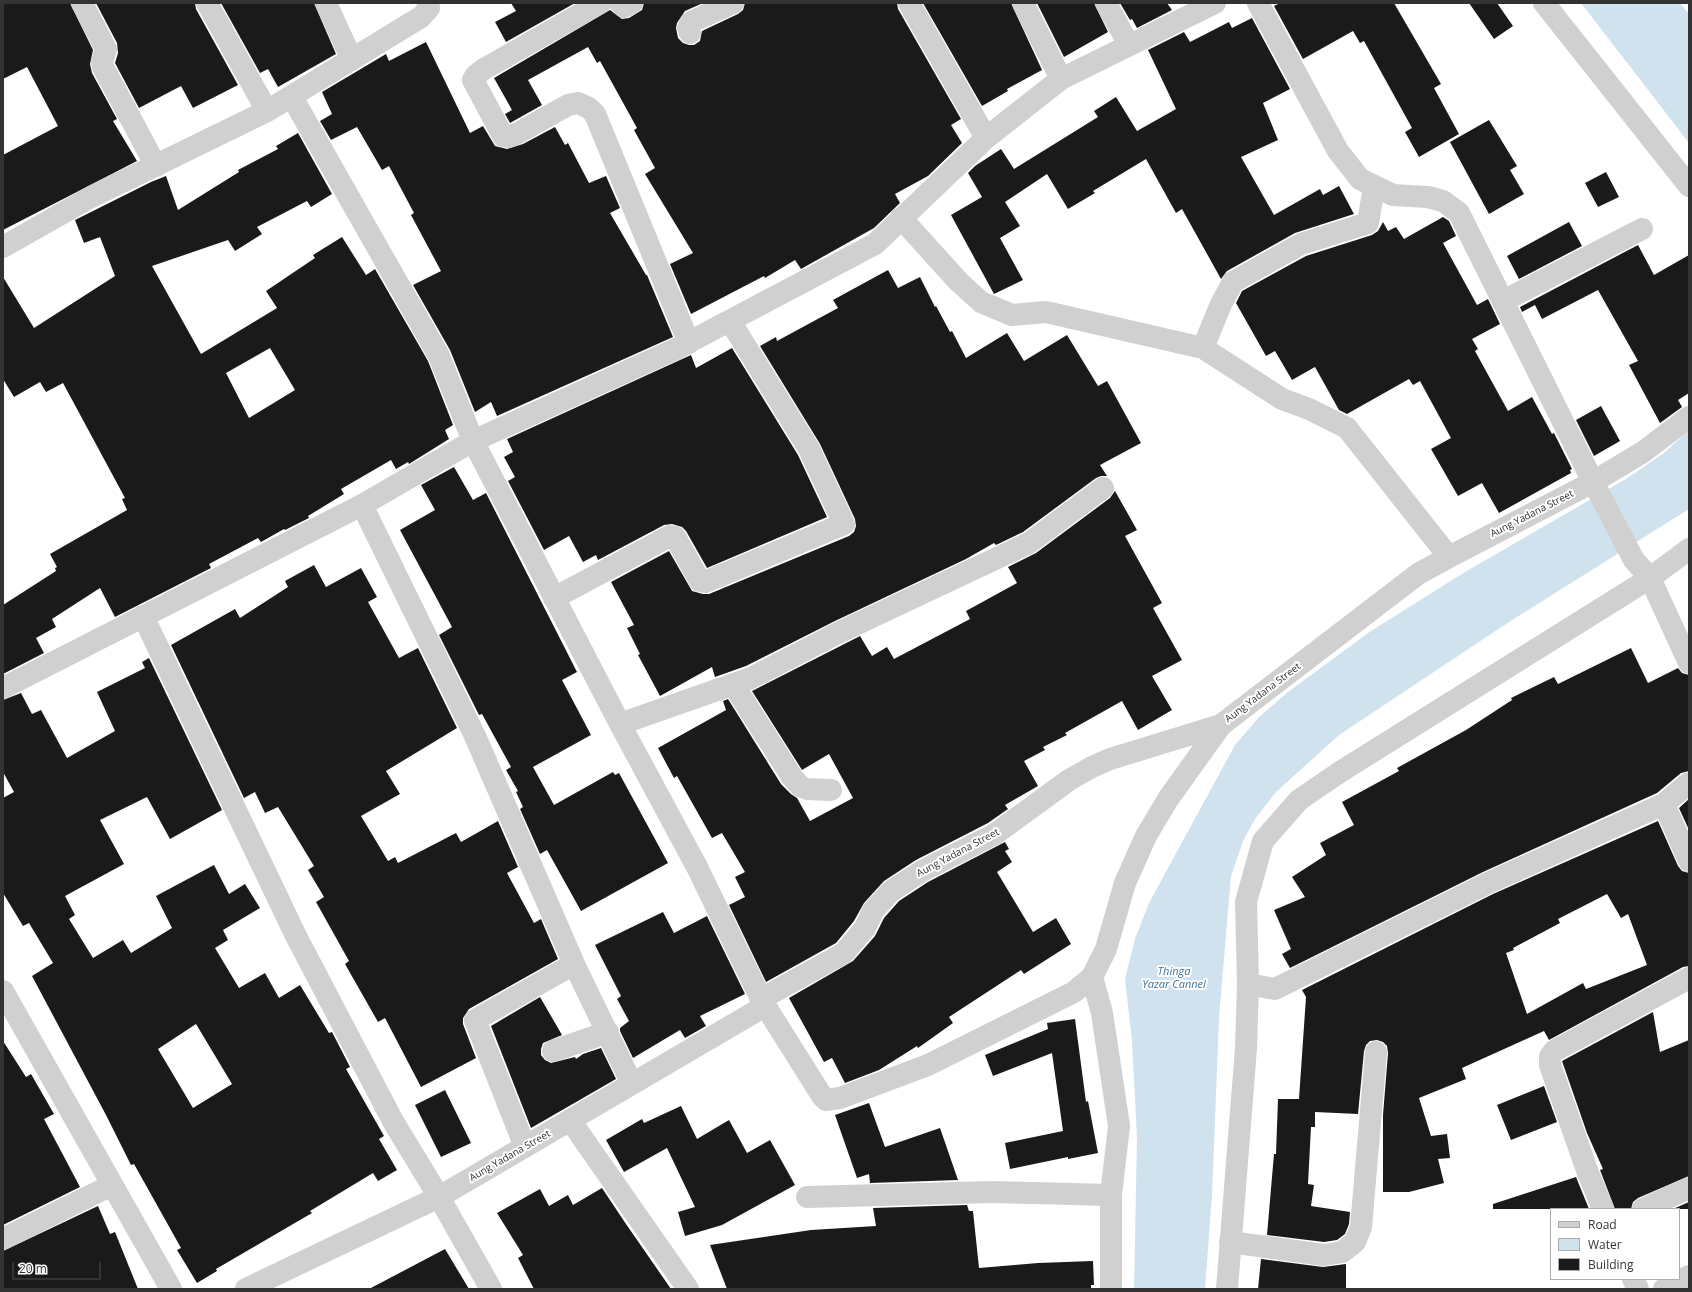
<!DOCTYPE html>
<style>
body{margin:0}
#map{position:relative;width:1692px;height:1292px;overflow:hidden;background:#fff;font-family:"Open Sans",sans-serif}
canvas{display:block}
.frame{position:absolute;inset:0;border:4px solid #333;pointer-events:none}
.legend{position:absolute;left:1550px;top:1208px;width:130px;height:72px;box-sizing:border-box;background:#fff;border:1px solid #adadad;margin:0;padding:5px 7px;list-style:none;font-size:12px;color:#333}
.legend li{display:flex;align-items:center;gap:8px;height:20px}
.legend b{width:20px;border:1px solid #adadad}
.scale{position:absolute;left:12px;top:1262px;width:89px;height:18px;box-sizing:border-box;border:2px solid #333;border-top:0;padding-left:5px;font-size:12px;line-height:14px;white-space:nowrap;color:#333;-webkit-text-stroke:3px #fff;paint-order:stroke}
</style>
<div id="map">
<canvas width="1692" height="1292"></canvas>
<div class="frame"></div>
<ul class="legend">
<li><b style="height:5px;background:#d0d0d0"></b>Road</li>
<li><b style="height:11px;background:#cfe2ee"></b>Water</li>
<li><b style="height:11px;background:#1a1a1a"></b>Building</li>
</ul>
<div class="scale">20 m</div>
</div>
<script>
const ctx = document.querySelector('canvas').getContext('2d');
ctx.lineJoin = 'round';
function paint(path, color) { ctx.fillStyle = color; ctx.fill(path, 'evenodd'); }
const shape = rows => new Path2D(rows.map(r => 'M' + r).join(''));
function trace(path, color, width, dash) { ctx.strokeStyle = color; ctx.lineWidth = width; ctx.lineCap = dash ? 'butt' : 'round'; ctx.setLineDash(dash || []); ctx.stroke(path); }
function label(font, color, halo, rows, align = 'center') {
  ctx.font = font + ' "Open Sans",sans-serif'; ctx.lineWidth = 4; ctx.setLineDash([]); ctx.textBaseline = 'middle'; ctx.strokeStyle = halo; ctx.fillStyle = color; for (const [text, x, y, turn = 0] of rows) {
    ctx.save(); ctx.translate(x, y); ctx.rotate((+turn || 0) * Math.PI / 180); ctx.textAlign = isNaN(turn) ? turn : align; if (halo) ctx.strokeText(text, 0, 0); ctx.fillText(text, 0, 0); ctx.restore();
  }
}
paint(shape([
 [1581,3,1680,3,1689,14,1689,143],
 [1689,430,1689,509,1509,622,1339,735,1276,792,1255,819,1243,841,1231,876,1219,1018,1212,1196,1205,1289,1134,1289,1137,1138,1132,1041,1125,979,1135,939,1149,903,1235,745,1259,717,1288,692,1371,631,1465,572,1626,479,1664,453]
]), '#cfe2ee');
paint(shape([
 [3,3,70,3,93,50,90,64,92,73,117,119,113,121,137,161,3,230,3,155,58,126,27,67,3,79],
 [96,3,195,3,196,9,238,85,193,108,181,86,139,108,115,63,118,53,117,43],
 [221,3,314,3,336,54,278,87,268,69,260,73],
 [511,3,575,3,506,42,495,22,516,11],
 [644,3,703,3,685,11,677,23,676,28,678,38,683,43,689,45,694,45,700,41,702,31,738,14,743,10,745,3,897,3,898,9,961,119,951,125,962,143,928,176,895,194,900,203,874,228,801,269,795,260,765,278,764,276,691,314,670,264,693,253,645,174,655,168,634,130,637,128,600,61,597,63,588,47,528,80,542,105,510,123,505,114,512,110,494,78,610,10,622,19,629,18,642,10],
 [923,3,1011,3,1042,70,1007,89,1008,91,982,106],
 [1037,3,1094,3,1108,32,1064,57],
 [1120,3,1167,3,1172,10,1137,28,1132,19,1130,20],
 [1280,3,1394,3,1441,84,1434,88,1459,134,1419,157,1405,132,1412,128,1364,41,1360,43,1353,31,1303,59,1274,6],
 [1469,3,1497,3,1513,26,1494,39],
 [1252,18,1290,89,1263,103,1278,140,1241,157,1274,215,1320,189,1323,195,1339,186,1354,214,1295,233,1227,271,1221,279,1182,209,1176,213,1146,159,1093,191,1095,193,1068,209,1047,174,1005,202,1020,226,1000,238,1023,280,994,294,951,215,982,197,968,173,975,166,1001,149,1014,169,1098,117,1094,111,1116,97,1137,131,1176,109,1148,50,1184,32,1190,42,1229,22,1232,28],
 [426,42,470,133,483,126,495,146,507,149,523,144,555,127,565,145,568,143,589,183,606,176,620,208,610,213,646,275,647,275,673,337,497,416,491,402,475,412,450,350,413,285,441,271,411,215,414,213,389,166,382,170,357,127,331,140,320,121,332,114,322,92,386,54,389,61],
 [1489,120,1517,166,1510,170,1524,194,1489,214,1450,142],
 [298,133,332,194,311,207,307,201,257,227,262,234,235,251,228,240,152,266,201,354,277,308,266,291,315,258,313,255,342,237,366,275,375,269,428,361,453,425,445,430,449,439,409,464,408,462,396,469,391,460,341,489,344,494,308,516,309,518,285,530,284,529,261,542,258,538,209,564,211,568,115,617,100,588,52,619,56,627,36,638,44,653,3,674,3,605,56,571,55,568,57,567,50,554,127,510,122,499,125,498,63,383,46,392,40,382,14,397,3,379,3,277,34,328,115,276,100,237,84,243,75,220,151,182,166,176,178,210,239,172,238,170,278,149,276,146],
 [270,348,295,390,249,418,226,373],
 [1606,172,1619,197,1598,207,1585,183],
 [1443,217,1449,221,1456,236,1443,243,1477,305,1488,299,1500,324,1472,339,1478,349,1475,351,1508,411,1532,397,1552,434,1554,433,1572,469,1570,470,1571,473,1499,513,1482,483,1458,496,1431,449,1451,438,1420,381,1413,385,1409,379,1347,414,1339,410,1315,367,1292,380,1275,351,1266,356,1236,303,1242,291,1306,256,1372,235,1378,231,1383,222,1388,231,1396,227,1404,239],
 [1569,222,1582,246,1519,279,1507,256],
 [1638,245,1654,275,1689,255,1689,393,1678,400,1682,407,1660,423,1629,365,1638,361,1598,290,1542,319,1535,305,1522,312,1520,307],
 [888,270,898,288,920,277,935,307,936,306,950,332,952,331,966,358,1007,333,1024,361,1067,335,1098,386,1107,381,1141,443,1100,465,1107,476,1101,476,1096,478,1023,532,996,545,994,543,966,559,835,621,746,666,715,677,712,667,660,696,638,655,640,654,627,628,634,625,611,582,669,551,692,591,703,594,709,594,849,536,854,532,856,526,855,519,820,444,760,346,776,337,777,341,838,308,833,300],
 [732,348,798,455,827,517,707,568,686,531,682,527,672,524,664,525,598,560,596,555,583,562,569,536,544,550,508,481,515,477,504,457,513,452,507,439,691,355,696,368],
 [1601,406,1620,441,1594,456,1576,420],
 [454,467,473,500,486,493,577,672,562,680,591,735,533,767,554,805,613,772,615,775,619,773,668,863,581,911,547,850,540,854,520,809,523,807,516,792,518,791,506,770,511,767,482,714,479,715,439,635,452,627,400,530,435,510,421,485],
 [1115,491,1137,530,1125,536,1162,603,1153,608,1182,660,1152,676,1172,710,1138,730,1122,701,1065,733,1067,735,1043,747,1045,750,1024,761,1038,786,1005,805,1008,809,988,823,916,860,884,881,864,903,854,921,836,943,766,982,729,905,745,897,735,877,745,872,722,833,712,838,677,776,674,778,658,748,726,710,723,701,728,699,781,784,791,794,797,798,810,821,853,798,829,754,802,770,752,691,860,636,872,656,887,647,894,659,970,619,966,611,1017,583,1008,567,1036,553,1110,498],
 [314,565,326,587,361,568,377,597,368,602,399,658,418,648,457,728,386,771,400,794,361,816,388,861,395,857,398,863,456,833,461,842,498,821,518,867,507,873,534,923,541,919,558,959,469,1009,463,1018,463,1024,476,1058,421,1087,385,1018,378,1022,345,964,349,961,316,902,324,897,308,870,314,866,278,807,265,813,255,792,244,798,171,645,235,609,240,618,288,587,285,581],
 [1631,648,1648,683,1678,668,1682,673,1689,675,1689,771,1681,773,1657,793,1483,872,1290,968,1282,954,1291,949,1274,910,1305,897,1292,877,1326,855,1320,843,1354,825,1342,802,1399,771,1397,768,1466,730,1512,700,1511,698,1554,677,1558,684],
 [149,658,222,810,170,839,147,797,100,820,124,864,65,896,75,915,69,919,93,958,123,940,131,953,172,928,156,896,214,865,229,894,245,884,260,908,223,930,228,940,215,948,239,988,265,973,279,998,300,985,329,1033,332,1032,350,1067,346,1069,384,1136,379,1139,397,1170,378,1181,373,1173,310,1211,312,1213,216,1269,217,1271,197,1283,177,1250,181,1248,134,1164,131,1165,106,1115,32,976,53,963,29,923,23,926,3,893,3,798,14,792,3,772,3,700,21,693,32,714,41,710,67,758,115,731,97,692,145,668,142,662],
 [196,1024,232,1084,193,1108,158,1049],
 [1689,799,1689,830,1679,808],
 [1658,821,1678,866,1682,871,1689,873,1689,966,1683,967,1549,1040,1544,1031,1462,1068,1466,1079,1419,1098,1431,1136,1447,1134,1450,1158,1438,1159,1444,1183,1409,1192,1383,1192,1383,1115,1388,1053,1387,1046,1383,1042,1377,1040,1370,1041,1366,1045,1364,1051,1358,1114,1315,1112,1315,1127,1311,1127,1308,1184,1314,1185,1311,1206,1350,1212,1349,1224,1345,1234,1337,1240,1324,1242,1267,1235,1274,1154,1276,1154,1278,1099,1299,1099,1306,997,1302,990,1493,894],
 [1607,894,1621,918,1628,914,1647,965,1586,989,1583,983,1527,1014,1506,953,1514,950,1513,948,1560,923,1558,919],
 [1005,842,1009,849,1005,851,1012,862,997,872,1033,932,1056,918,1071,944,1024,974,1021,970,949,1017,953,1023,918,1048,917,1046,879,1070,845,1083,832,1058,824,1062,789,998,853,961,875,936,884,918,899,901,928,882],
 [663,912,674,933,707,916,745,994,700,1016,706,1026,685,1038,680,1030,633,1058,620,1031,620,1028,629,1021,617,999,621,996,595,945],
 [540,997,562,1035,543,1043,541,1049,541,1055,545,1060,551,1063,575,1057,576,1059,583,1054,601,1048,616,1079,531,1128,491,1026],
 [1653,1012,1660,1052,1689,1040,1689,1176,1638,1198,1633,1202,1631,1209,1615,1209,1600,1170,1603,1169,1587,1133,1562,1061],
 [1075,1019,1086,1102,1088,1101,1098,1153,1068,1159,1068,1157,1010,1169,1005,1143,1063,1131,1052,1053,993,1076,985,1055,1048,1029,1047,1023],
 [3,1041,26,1077,31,1074,54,1114,44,1119,80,1187,3,1225],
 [1544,1086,1557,1122,1511,1140,1497,1105],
 [445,1090,471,1143,441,1157,415,1105],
 [869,1103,885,1147,940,1128,958,1180,870,1183,869,1174,857,1178,835,1115],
 [681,1106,697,1139,729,1120,747,1153,770,1140,795,1185,722,1225,685,1236,678,1212,695,1207,667,1148,624,1172,606,1140,642,1119,644,1123],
 [1576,1177,1589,1209,1493,1209,1493,1204],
 [602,1188,626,1224,671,1289,534,1289,518,1258,523,1255,497,1213,540,1189,549,1206,568,1195,573,1205],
 [1689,1202,1689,1209,1673,1209],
 [967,1205,969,1211,973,1211,979,1268,1038,1263,1093,1261,1094,1285,1091,1285,1091,1289,727,1289,710,1245,811,1230,876,1226,873,1208],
 [98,1206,110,1234,115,1232,138,1289,3,1289,3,1251],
 [445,1249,469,1289,369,1289],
 [1261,1259,1323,1267,1346,1264,1346,1288,1258,1289]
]), '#1a1a1a');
trace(shape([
 [82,3,106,49,102,62,103,67,156,166],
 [207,3,267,111],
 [326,3,352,60],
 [600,3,484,69,476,75,473,80,503,136,509,137,518,133,568,105,578,103,589,108,595,114,689,343],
 [620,3,624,7,632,3],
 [909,3,986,138],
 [1023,3,1061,79],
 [1106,3,1129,45],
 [1258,3,1338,151,1360,179,1393,195,1428,197,1443,201,1459,213,1593,482,1643,452,1689,417],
 [1544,3,1689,186],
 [690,33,688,28,691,22,733,3],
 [292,97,439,356,473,441,620,724,697,867,761,999,822,1096,826,1100,840,1098,928,1065,1074,992,1092,977,1106,949,1125,883,1146,836,1168,799,1221,725],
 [901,218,958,281,981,302,1012,315,1046,312,1203,348,1282,399,1309,409,1347,428,1449,557],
 [3,247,91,197,267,111,421,17,429,8,428,3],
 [1503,301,1642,229],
 [1203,348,1221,304,1233,282,1301,244,1368,223,1374,186],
 [362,505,475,736,574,964,632,1084],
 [554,598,670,536,675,537,700,581,705,582,844,524,809,449,730,321],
 [143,616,296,936,394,1123,439,1197,491,1289],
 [733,684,792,777,800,786,807,789,831,790],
 [3,688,362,505,473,441,676,349,875,244,986,138,1061,79,1215,3],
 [620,724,751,678,840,632,1029,543,1103,488],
 [1664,804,1689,861],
 [1092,977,1102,1013,1119,1126,1111,1195,1111,1289],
 [1248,984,1275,989,1488,883,1664,804,1689,783],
 [3,991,171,1289],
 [761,999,844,953,865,928,873,911,891,891,922,871,995,834,1069,780,1092,767,1110,759,1221,725,1418,574,1449,557,1593,482,1634,560,1650,578,1689,663],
 [553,1051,608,1032],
 [570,1120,688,1289],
 [525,1147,475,1020,574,964],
 [807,1197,993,1192,1111,1195],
 [1603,1209,1588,1173,1550,1065,1550,1056,1554,1051,1689,978],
 [1643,1209,1689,1188],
 [3,1239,112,1185],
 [1230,1242,1324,1255,1342,1252,1355,1242,1361,1227,1376,1052],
 [1633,1279,1638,1289],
 [246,1289,439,1197,765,1006],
 [1227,1289,1246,1048,1248,984,1246,902,1263,841,1299,800,1340,772,1650,578,1689,549],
 [1664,1289,1689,1276]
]), '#d0d0d0', 22);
label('10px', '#333', '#fff', [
 ["Aung Yadana Street",1532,514,-27],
 ["Aung Yadana Street",1263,693,-37],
 ["Aung Yadana Street",958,853,-28],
 ["Aung Yadana Street",510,1156,-30]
]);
label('italic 11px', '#3f7597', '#fff', [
 ["Thinga",1174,972],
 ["Yazar Cannel",1174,985]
]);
</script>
